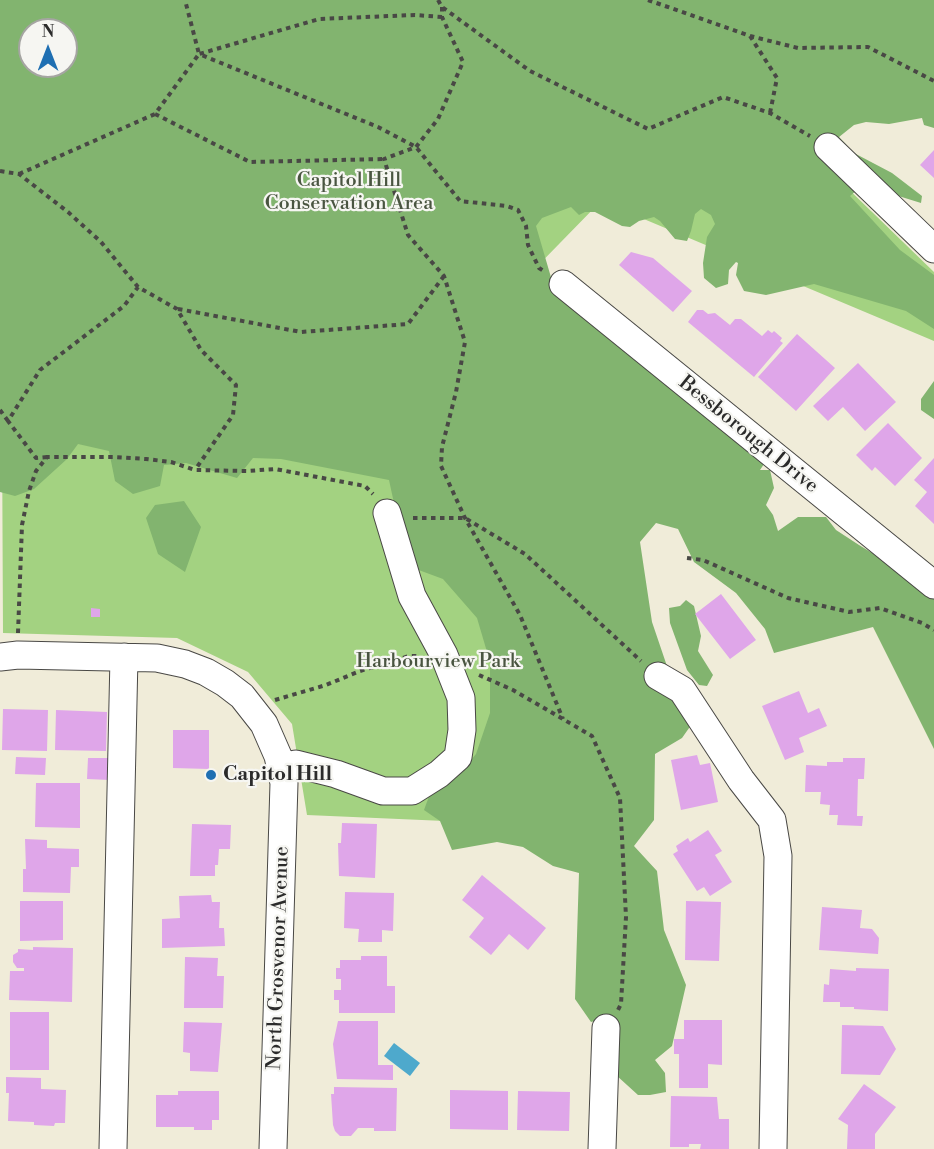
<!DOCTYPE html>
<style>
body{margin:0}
#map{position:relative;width:934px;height:1149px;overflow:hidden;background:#f0ecd9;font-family:"Libre Bodoni",serif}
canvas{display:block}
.north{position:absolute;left:18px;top:18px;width:60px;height:60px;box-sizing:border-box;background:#f6f6f2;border:2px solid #a5a5a2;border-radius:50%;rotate:0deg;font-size:16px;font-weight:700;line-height:24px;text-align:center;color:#2b2b2b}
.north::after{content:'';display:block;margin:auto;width:21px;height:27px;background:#1f6fb2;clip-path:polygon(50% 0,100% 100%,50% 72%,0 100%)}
</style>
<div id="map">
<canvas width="934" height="1149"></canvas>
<div class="north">N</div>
</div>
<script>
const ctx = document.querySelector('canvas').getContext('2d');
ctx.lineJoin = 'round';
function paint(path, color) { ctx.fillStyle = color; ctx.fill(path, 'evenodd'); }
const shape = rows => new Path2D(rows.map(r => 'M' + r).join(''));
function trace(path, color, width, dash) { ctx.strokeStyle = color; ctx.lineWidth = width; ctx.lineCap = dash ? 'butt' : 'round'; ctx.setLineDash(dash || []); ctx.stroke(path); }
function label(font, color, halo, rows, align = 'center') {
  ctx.font = font + ' "Libre Bodoni",serif'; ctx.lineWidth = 4.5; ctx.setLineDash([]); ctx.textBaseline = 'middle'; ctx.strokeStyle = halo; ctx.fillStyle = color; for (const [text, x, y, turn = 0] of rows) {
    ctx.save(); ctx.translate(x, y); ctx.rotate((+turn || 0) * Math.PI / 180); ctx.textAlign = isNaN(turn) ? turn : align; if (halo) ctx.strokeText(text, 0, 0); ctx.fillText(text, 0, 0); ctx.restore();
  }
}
paint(shape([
 [0,0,934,0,849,109,808,150,934,272,934,341,601,201,518,286,597,587,583,827,307,815,292,724,248,672,177,638,3,633],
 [30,30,66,30,66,66,30,66]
]), '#a3d281');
paint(shape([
 [0,0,934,0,934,128,924,125,922,118,889,124,866,122,854,125,839,137,854,153,892,173,922,196,921,203,863,185,850,196,900,250,934,275,934,329,906,311,814,284,766,295,744,291,736,275,738,263,736,262,729,270,728,284,716,288,704,278,703,263,707,237,715,224,711,215,701,209,695,214,691,231,687,241,675,239,660,221,654,217,639,221,630,227,622,226,595,212,585,212,579,215,571,207,542,218,536,226,555,291,766,461,760,470,770,470,774,488,766,505,773,515,778,531,798,517,826,517,836,530,859,545,887,562,934,582,934,749,873,627,774,653,765,629,736,593,694,562,678,529,656,523,640,542,652,622,670,675,701,711,682,738,655,754,654,820,634,846,657,871,664,930,686,985,672,1046,655,1060,665,1073,666,1092,650,1095,638,1095,616,1075,609,1017,591,1022,575,999,579,873,553,866,523,847,497,842,452,850,440,821,424,810,431,791,458,776,476,754,490,713,490,662,477,618,443,579,416,569,400,531,389,480,281,459,253,458,237,478,186,463,164,465,160,486,133,494,115,481,109,451,78,444,67,459,34,489,15,496,0,492],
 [30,30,66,30,66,66,30,66],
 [934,381,934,419,921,410,921,399],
 [184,501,201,527,185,572,158,554,146,518,155,505],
 [686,600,694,606,701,636,698,651,713,675,707,686,699,685,687,670,670,623,669,608,680,606]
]), '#82b46f');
paint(shape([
 [394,1043,420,1063,410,1076,384,1056]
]), '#4ea9cc');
paint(shape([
 [934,150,934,178,920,165],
 [631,252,653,258,692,291,673,312,619,265],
 [697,310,703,310,708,314,715,313,730,325,735,319,741,319,762,336,768,330,772,333,774,331,782,338,780,341,783,343,754,377,688,322],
 [797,334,835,368,796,411,758,377],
 [858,363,896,402,865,431,843,407,828,421,813,406],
 [888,423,922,458,895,486,875,467,872,471,856,455],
 [934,458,934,524,915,506,927,492,914,480],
 [721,594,756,640,730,659,695,614],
 [91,608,100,609,100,617,91,617],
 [799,691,808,713,819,708,827,726,799,738,804,752,785,760,762,706],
 [3,709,48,710,47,751,2,750],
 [56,710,107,712,106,751,55,750],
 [173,730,209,730,209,769,173,768],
 [697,755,700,765,710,763,718,802,681,810,671,760],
 [16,757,46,758,45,775,15,774],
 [88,758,111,758,110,780,87,779],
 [843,758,865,758,864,779,858,779,857,816,863,816,862,826,837,825,838,815,829,815,830,805,820,804,821,792,805,792,806,765,827,766,827,762,843,762],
 [36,783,80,783,80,828,35,827],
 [342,823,377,824,375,878,339,876,338,843,341,843],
 [192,824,231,825,230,849,219,849,218,865,215,865,215,876,190,876],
 [708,830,722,851,715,855,732,882,710,896,704,887,697,891,673,854,678,851,676,846,688,838,690,842],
 [25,839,47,840,47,848,79,849,79,867,71,867,70,893,23,892,23,869,26,869],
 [482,875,546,928,528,950,509,934,491,955,469,937,484,918,462,900],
 [345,892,394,893,393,931,382,930,382,942,358,942,359,929,344,928],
 [211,895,212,902,220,902,219,928,224,928,225,946,162,948,162,919,180,918,179,896],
 [20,901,63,901,63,940,20,941],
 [686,901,721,902,719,961,685,960],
 [822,907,862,910,860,928,872,929,879,938,878,954,819,950],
 [33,947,73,948,72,1002,9,1000,10,971,24,971,24,968,17,968,13,962,13,955,18,952,18,949,33,950],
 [361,956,387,956,387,986,395,986,395,1013,339,1013,339,1000,334,1000,334,990,341,990,341,979,336,979,336,968,340,968,340,960,361,960],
 [185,957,218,958,217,976,224,976,223,1008,184,1008],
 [856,968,889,969,888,1011,854,1009,854,1007,840,1007,840,1002,823,1002,824,984,829,985,830,969,856,971],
 [10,1012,49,1012,49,1070,10,1070],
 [684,1020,722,1020,722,1065,708,1064,708,1088,679,1088,679,1054,674,1054,674,1039,684,1039],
 [338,1021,378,1021,378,1065,393,1065,393,1080,337,1079,333,1044],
 [184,1022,222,1023,218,1072,190,1071,190,1053,183,1052],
 [842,1025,883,1026,896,1049,880,1075,841,1074],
 [6,1077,41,1078,41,1089,66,1090,65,1123,55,1123,54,1126,34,1125,34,1122,8,1121,9,1093,6,1093],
 [864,1084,896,1107,875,1134,875,1149,847,1149,848,1125,838,1119],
 [334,1087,397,1088,396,1131,374,1131,374,1128,358,1128,351,1136,340,1136,335,1131,333,1125,331,1094,334,1094],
 [450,1090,508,1091,508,1130,450,1129],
 [178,1091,219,1091,219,1120,212,1120,212,1130,194,1130,194,1127,156,1127,156,1095,178,1095],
 [518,1091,570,1092,569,1131,517,1130],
 [671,1096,717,1097,719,1119,729,1119,729,1149,700,1149,701,1144,689,1144,689,1147,670,1147]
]), '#dfa6e9');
const minor = shape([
 [828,147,934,249],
 [563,284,934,585],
 [0,657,18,655,157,658,185,664,206,672,225,683,242,696,264,724,278,756,284,783,273,1149],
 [658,676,682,690,741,780,772,820,778,856,773,1149],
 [281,767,296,764,336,774,383,791,412,791,439,774,458,757,462,730,461,698,444,655,412,596,387,513],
 [113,1149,124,657],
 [602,1149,606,1028]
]);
trace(minor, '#494845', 29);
trace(shape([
 [438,0,442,7,530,71,648,129,723,97,770,113,810,136],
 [648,0,750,36,798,48,868,47,934,81],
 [442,7,442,17,463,62,438,119,416,147,384,159,408,235,444,276,465,342,456,392,442,447,441,466,465,518,520,615,563,719],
 [442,17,415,15,319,19,199,54,378,127,416,147,460,201,507,206,518,210,526,226,528,245,539,268,545,272],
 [750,36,777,78,770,113],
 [155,114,250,162,384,159],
 [0,171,19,174,68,212,101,242,138,287,177,309,201,350,236,385,233,415,195,470],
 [19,174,155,114,199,54,185,0],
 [178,309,301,332,408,324,444,276],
 [0,410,8,421],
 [47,457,36,458,8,421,40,370,124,306,138,287],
 [413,518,465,518,525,554,641,661],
 [687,558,703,560,788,598,849,612,880,608,922,623,934,630],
 [18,633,22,525,29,491,36,471,47,457,113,457,146,459,171,462,195,470,247,471,275,469,365,486,373,494],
 [479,675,513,690,592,736,620,798,626,917,621,1004,618,1010],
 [275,700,326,685,360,671,409,656,417,656]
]), '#494845', 4, [4.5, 4.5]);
trace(minor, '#fff', 27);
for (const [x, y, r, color] of [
 [211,775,6,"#1f6fb2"]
]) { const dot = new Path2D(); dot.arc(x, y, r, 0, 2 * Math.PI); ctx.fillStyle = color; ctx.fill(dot); trace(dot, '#f6f6f2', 2); }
label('20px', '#495540', '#f6f6f2', [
 ["Capitol Hill",349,181],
 ["Conservation Area",349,204],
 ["Harbourview Park",438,662]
]);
label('20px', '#2b2b2b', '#f6f6f2', [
 ["Bessborough Drive",748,435,39],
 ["North Grosvenor Avenue",279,958,-88]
]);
label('bold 20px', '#2b2b2b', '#f6f6f2', [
 ["Capitol Hill",223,775]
], 'left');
</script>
